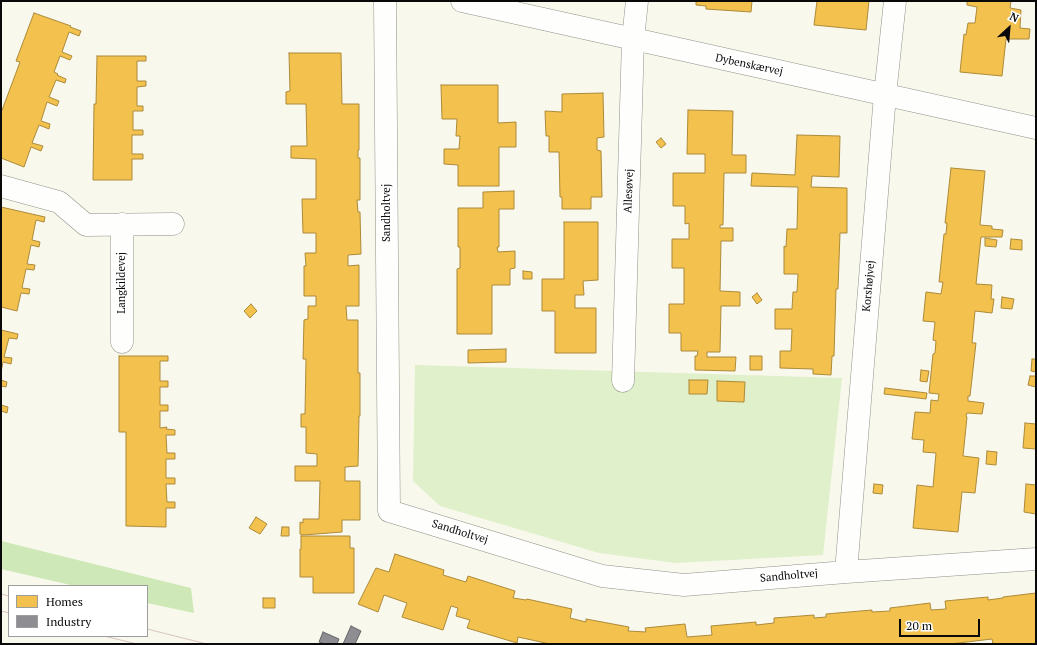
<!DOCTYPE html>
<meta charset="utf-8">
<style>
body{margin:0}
#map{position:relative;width:1037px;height:645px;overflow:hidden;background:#f9f8ec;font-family:"PT Serif",serif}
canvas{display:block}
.frame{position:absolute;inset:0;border:2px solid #090909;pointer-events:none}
.legend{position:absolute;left:8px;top:585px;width:140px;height:52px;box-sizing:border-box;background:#fff;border:1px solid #9d9d9d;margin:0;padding:5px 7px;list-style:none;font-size:12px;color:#090909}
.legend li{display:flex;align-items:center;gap:8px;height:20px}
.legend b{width:20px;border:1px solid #9d9d9d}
.north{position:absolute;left:989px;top:8px;width:40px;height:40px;-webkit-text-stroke:3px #fff;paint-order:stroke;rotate:26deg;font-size:11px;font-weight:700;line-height:16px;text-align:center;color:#090909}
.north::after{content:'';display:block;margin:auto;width:14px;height:18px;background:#090909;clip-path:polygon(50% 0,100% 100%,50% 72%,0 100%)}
.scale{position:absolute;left:899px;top:619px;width:81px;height:18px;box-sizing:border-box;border:2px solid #090909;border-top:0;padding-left:5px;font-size:12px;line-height:14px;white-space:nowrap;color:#090909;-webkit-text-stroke:3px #fff;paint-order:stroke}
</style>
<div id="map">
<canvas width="1037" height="645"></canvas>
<div class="frame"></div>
<ul class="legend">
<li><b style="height:11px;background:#f2c14e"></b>Homes</li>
<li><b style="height:11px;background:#8d8d92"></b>Industry</li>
</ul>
<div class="north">N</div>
<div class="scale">20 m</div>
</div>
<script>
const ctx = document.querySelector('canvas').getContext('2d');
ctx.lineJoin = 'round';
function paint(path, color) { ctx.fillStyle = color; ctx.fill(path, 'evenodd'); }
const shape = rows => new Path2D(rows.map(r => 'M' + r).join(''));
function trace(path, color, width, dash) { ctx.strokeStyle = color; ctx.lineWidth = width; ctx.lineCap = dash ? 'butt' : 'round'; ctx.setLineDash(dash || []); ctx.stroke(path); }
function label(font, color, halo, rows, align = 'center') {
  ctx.font = font + ' "PT Serif",serif'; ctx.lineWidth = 4; ctx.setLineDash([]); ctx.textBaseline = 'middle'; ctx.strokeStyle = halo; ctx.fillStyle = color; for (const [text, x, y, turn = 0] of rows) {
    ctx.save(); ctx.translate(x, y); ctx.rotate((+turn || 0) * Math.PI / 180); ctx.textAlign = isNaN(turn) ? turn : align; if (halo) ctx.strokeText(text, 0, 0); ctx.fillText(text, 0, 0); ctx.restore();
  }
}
paint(shape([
 [415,365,842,378,823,555,676,563,599,553,440,506,413,481]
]), '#dff0ca');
paint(shape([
 [1,541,191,588,194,613,147,603,147,586,75,586,1,569]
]), '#cee8b8');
const homes = shape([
 [696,1,752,1,751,12,706,9,706,6,696,5,696,1],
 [817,1,869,1,866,30,814,25,817,1],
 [967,1,1011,1,1010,8,1021,10,1020,28,1030,29,1029,39,1006,39,1002,76,960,72,964,34,966,35,968,23,975,23,977,7,967,5,967,1],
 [34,13,71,26,70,27,81,31,79,36,69,32,62,52,72,56,70,60,60,56,54,72,58,74,57,75,66,79,65,83,56,80,49,97,59,101,57,106,47,102,41,121,50,124,49,129,39,125,32,143,43,146,41,151,31,147,24,167,1,158,1,113,20,62,16,61,34,13],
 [289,53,341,53,342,104,359,104,359,150,358,150,358,158,360,158,360,200,357,200,358,212,360,212,361,254,348,255,348,266,359,265,359,306,346,306,347,320,358,320,358,373,360,373,360,416,359,416,358,466,345,467,345,481,360,481,360,520,342,520,342,532,303,535,300,534,300,522,303,523,303,519,319,519,320,481,295,481,295,466,317,466,317,454,306,453,306,427,301,427,301,414,305,414,306,359,303,359,304,320,308,319,308,306,316,306,316,296,304,296,304,266,306,266,305,253,316,253,316,233,303,233,302,199,316,199,316,159,291,158,291,146,307,146,306,104,286,104,286,92,290,91,289,53],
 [97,56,146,56,146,61,137,61,137,81,146,81,146,86,137,87,137,106,143,106,143,111,133,111,133,130,143,130,143,135,132,135,132,154,143,154,143,159,132,159,132,180,93,180,94,104,96,104,97,56],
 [441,85,498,85,498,123,516,122,516,147,499,147,499,186,458,186,458,165,444,164,444,149,459,149,460,136,456,136,457,119,442,119,441,85],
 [603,93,604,137,597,138,597,150,601,151,602,197,591,197,591,209,562,209,562,197,560,197,559,152,549,152,549,136,546,136,545,111,562,112,562,94,603,93],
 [688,110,733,111,732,155,746,155,746,173,724,173,723,225,720,225,720,228,733,228,733,241,721,241,720,291,740,292,740,306,721,306,720,352,707,352,707,357,736,357,735,371,695,370,695,356,697,356,698,351,681,351,681,333,669,333,669,304,684,304,684,268,672,268,672,239,689,239,689,223,685,224,685,206,673,206,673,173,705,173,705,154,687,154,688,110],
 [797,135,840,136,839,177,812,176,811,187,847,188,847,233,840,233,838,289,836,289,834,356,832,356,831,375,813,374,813,369,780,368,780,351,791,351,792,329,775,329,775,309,792,309,793,292,797,292,798,274,784,274,784,246,786,247,787,229,797,229,798,187,751,186,752,173,795,175,797,135],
 [661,138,666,144,661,148,656,142,661,138],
 [951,168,985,171,980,225,992,226,992,229,1003,230,1002,237,981,237,976,284,992,285,991,299,994,299,992,313,975,311,972,343,976,343,970,396,968,396,968,401,984,403,982,414,967,413,966,416,967,417,963,456,979,458,975,493,962,492,958,532,913,528,917,485,933,487,936,453,923,452,924,440,912,439,915,412,930,413,931,400,938,401,939,394,929,393,933,354,935,353,936,341,933,340,935,322,923,321,926,292,941,294,943,282,939,282,944,234,946,234,947,223,945,223,951,168],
 [514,191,514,209,499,209,499,247,497,247,498,252,515,251,515,268,510,269,510,285,492,285,492,334,457,334,457,269,460,268,460,247,458,247,458,208,483,208,483,192,514,191],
 [1,207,45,217,44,222,36,220,32,240,40,242,39,247,31,245,27,264,35,265,34,270,26,269,22,288,30,289,29,294,21,293,17,311,1,307,1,207],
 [564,222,598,222,598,280,583,281,584,295,575,295,575,308,596,308,596,353,555,353,555,311,542,311,542,279,564,279,564,222],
 [985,238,997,240,996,247,985,246,985,238],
 [1011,239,1022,240,1022,250,1010,249,1011,239],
 [523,271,532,272,532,279,523,279,523,271],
 [757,293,762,300,757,304,752,297,757,293],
 [1002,297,1014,299,1012,309,1001,308,1002,297],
 [251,304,257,311,250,318,244,311,251,304],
 [1,330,18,334,17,339,9,338,4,357,12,358,11,364,3,362,1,372,1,330],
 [506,349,506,362,468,363,468,350,506,349],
 [119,356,168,356,168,361,160,361,160,381,168,381,168,387,160,387,160,405,168,405,168,411,160,411,160,428,167,427,166,429,175,430,175,435,166,435,167,453,175,453,175,459,166,459,166,478,175,478,175,484,166,484,167,502,175,502,175,508,166,508,166,527,126,526,126,432,119,432,119,356],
 [750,356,762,356,762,370,750,370,750,356],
 [1032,359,1036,359,1036,374,1036,372,1031,371,1032,359],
 [921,370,929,371,927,382,920,381,921,370],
 [1030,376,1036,376,1036,387,1028,385,1030,376],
 [1,380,7,382,6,387,1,386,1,380],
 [689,380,708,380,707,394,689,394,689,380],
 [717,381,745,382,744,402,717,401,717,381],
 [885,388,927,393,926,399,884,394,885,388],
 [1,405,8,407,7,413,1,411,1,405],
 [1025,423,1036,424,1036,449,1023,448,1025,423],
 [987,451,997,452,996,465,986,464,987,451],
 [874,484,883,485,882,494,873,493,874,484],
 [1026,484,1036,485,1036,514,1024,512,1026,484],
 [256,517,267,524,260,534,249,528,256,517],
 [282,527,289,527,289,536,281,536,282,527],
 [301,536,350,536,350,548,354,548,354,593,313,593,313,577,300,577,300,549,301,549,301,536],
 [395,554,444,570,443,575,466,582,468,576,515,591,513,598,526,600,527,599,572,609,570,618,586,622,586,619,629,627,628,631,646,632,645,628,685,624,687,637,712,635,711,626,756,622,756,625,774,623,774,618,814,615,814,618,826,617,826,614,872,610,872,612,890,611,890,608,930,603,931,610,946,609,945,601,988,597,988,600,1003,598,1003,597,1036,593,1036,644,993,644,992,639,950,644,550,644,518,637,517,643,467,628,470,620,456,616,458,608,451,606,443,630,402,617,407,603,384,595,378,612,358,604,376,568,389,572,395,554],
 [263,598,275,598,275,608,263,608,263,598]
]);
paint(homes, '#f2c14e');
trace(homes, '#ac8a39', 1);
const industry = shape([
 [351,626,361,631,355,644,343,644,351,626],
 [323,632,339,639,337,644,325,644,319,642,323,632]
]);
paint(industry, '#8d8d92');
trace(industry, '#656569', 1);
const minor = shape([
 [385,1,389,511,602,576,684,585,846,572,1036,559],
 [1,186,59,202,86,225,173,224],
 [122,224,122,342],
 [623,381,633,39,637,1],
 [846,572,885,95,895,1]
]);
const tertiary = shape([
 [462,1,1036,128]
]);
trace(minor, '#91918b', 23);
trace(tertiary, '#91918b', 23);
trace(minor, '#fefefc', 22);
trace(tertiary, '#fefefc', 22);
trace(shape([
 [1,594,9,596],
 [1,611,9,613],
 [147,629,207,644],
 [104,636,137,644]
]), '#d6c3c2', 1);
label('11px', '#090909', '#fff', [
 ["Dybenskærvej",749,65,12],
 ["Allesøvej",629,191,-88],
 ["Sandholtvej",387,213,-90],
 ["Langkildevej",122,283,-90],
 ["Korshøjvej",869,286,-85],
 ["Sandholtvej",460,532,17],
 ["Sandholtvej",789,576,-5]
]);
</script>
